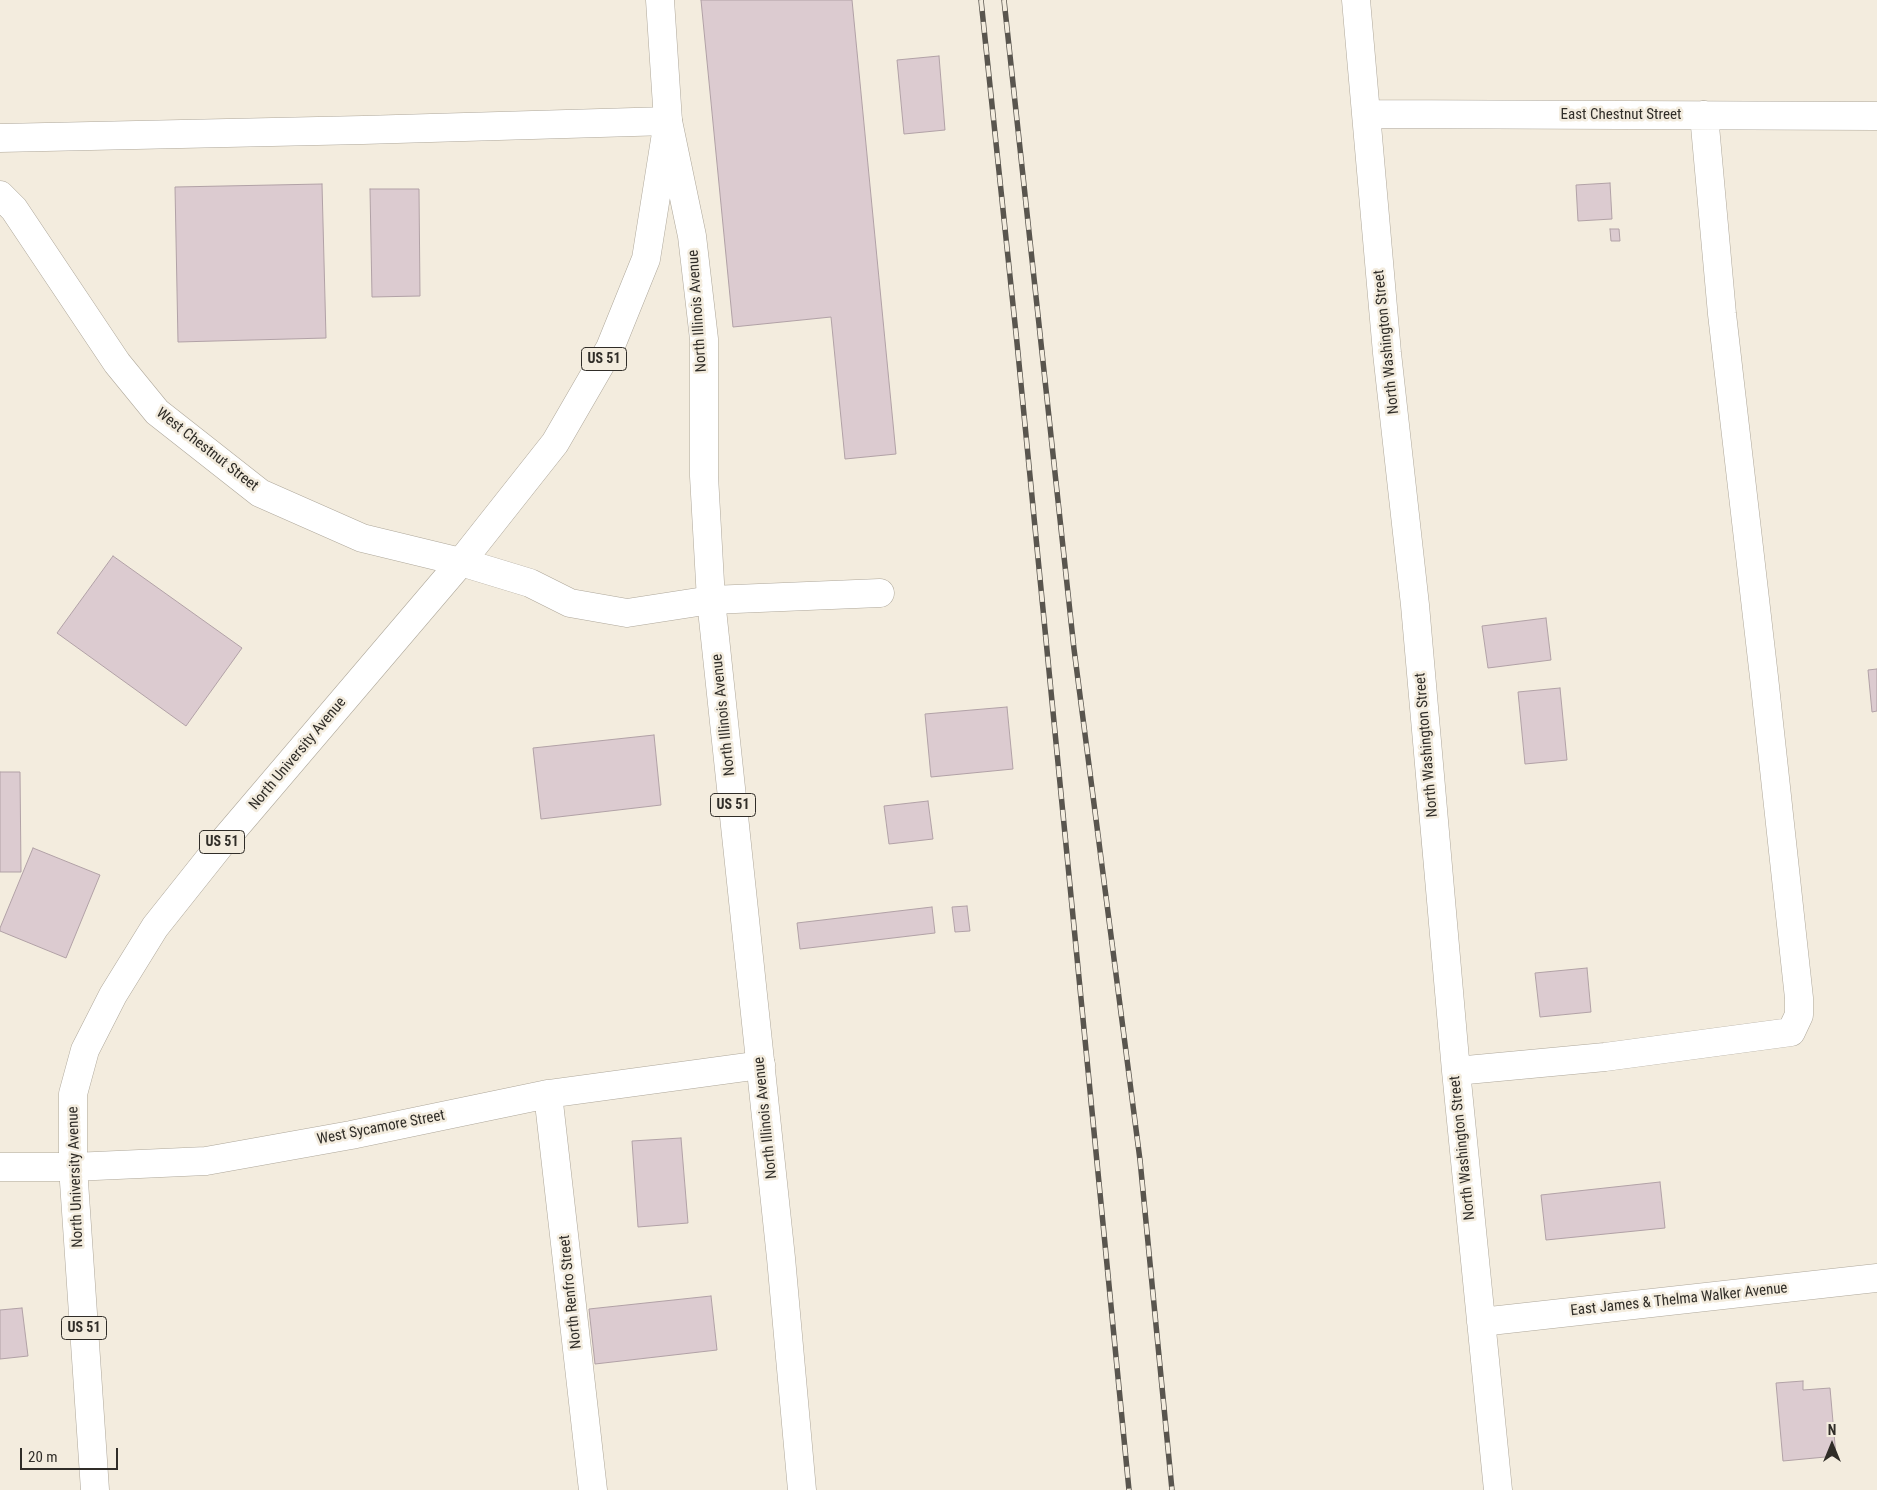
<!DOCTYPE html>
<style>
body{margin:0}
#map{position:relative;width:1877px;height:1490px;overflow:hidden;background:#f3ecde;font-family:"Roboto Condensed",sans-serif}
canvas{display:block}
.north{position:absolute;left:1807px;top:1420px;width:50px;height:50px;-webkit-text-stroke:4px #f3ecde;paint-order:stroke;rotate:0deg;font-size:14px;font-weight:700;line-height:20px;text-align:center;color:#302d28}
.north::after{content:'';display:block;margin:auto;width:18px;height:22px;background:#302d28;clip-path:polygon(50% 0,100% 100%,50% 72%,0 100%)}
.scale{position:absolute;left:20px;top:1448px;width:98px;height:22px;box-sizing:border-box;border:2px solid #302d28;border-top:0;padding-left:6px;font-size:15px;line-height:18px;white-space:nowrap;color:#302d28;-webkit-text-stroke:4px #f3ecde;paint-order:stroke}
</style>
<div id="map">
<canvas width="1877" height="1490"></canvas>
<div class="north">N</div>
<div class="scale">20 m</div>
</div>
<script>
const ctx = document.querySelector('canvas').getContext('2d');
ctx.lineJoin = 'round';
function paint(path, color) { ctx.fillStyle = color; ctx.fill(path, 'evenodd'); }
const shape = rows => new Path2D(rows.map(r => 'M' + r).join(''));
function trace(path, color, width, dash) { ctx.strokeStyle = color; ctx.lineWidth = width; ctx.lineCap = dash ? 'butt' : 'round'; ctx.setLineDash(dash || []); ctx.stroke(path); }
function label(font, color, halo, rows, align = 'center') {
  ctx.font = font + ' "Roboto Condensed",sans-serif'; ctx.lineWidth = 5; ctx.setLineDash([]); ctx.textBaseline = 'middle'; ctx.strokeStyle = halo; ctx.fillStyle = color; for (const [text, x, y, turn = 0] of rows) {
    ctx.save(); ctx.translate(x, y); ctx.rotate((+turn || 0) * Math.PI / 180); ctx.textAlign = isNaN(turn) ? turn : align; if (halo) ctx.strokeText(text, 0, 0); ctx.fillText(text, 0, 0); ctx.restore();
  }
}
const building = shape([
 [701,0,852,0,896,454,845,459,831,317,733,327,701,0],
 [939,56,945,130,904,134,897,60,939,56],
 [1610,183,1612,219,1578,221,1576,185,1610,183],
 [322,184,326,338,178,342,175,187,322,184],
 [370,189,419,189,420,296,372,297,370,189],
 [1610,229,1619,229,1620,241,1611,241,1610,229],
 [113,556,242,648,186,726,57,633,113,556],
 [1546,618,1551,660,1488,668,1482,626,1546,618],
 [1877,669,1877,711,1872,712,1868,670,1877,669],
 [1560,688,1567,760,1525,764,1518,692,1560,688],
 [1007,707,1013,769,931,777,925,714,1007,707],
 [654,735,661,805,541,819,533,748,654,735],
 [0,772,20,772,21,872,0,872,0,772],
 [928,801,933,839,889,844,884,806,928,801],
 [33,848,100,875,66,958,0,931,0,928,33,848],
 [967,906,970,931,955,932,952,907,967,906],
 [932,907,935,933,800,949,797,923,932,907],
 [1587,968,1591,1012,1540,1017,1535,973,1587,968],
 [681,1138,688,1223,638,1227,632,1141,681,1138],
 [1660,1182,1665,1228,1546,1240,1541,1195,1660,1182],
 [711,1296,717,1350,595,1364,589,1309,711,1296],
 [22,1308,28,1356,0,1359,0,1310,22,1308],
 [1803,1381,1803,1390,1830,1388,1836,1456,1783,1461,1776,1383,1803,1381]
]);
paint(building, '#dccbd0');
trace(building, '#b1a1a6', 1);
const minor = shape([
 [1356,0,1387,353,1415,605,1456,1071,1498,1490],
 [1366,114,1877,116],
 [0,138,363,130,668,121],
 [0,195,14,209,117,363,157,412,260,493,362,538,461,562,530,583,570,603,627,613,711,600,880,593],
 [1456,1071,1605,1057,1791,1032,1799,1015,1799,998,1764,677,1722,314,1704,115],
 [548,1094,593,1490],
 [0,1167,73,1167,206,1161,351,1135,548,1094,761,1065],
 [1481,1322,1877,1278]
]);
const major = shape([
 [660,0,668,121,692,236,704,339,704,476,711,600,781,1258,802,1490],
 [95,1490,73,1167,73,1094,85,1050,113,995,155,927,221,844,461,562,555,443,610,348,646,259,668,121]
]);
trace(minor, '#aea79a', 29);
trace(major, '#aea79a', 29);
trace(minor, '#fff', 28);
trace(major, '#fff', 28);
const rail = shape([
 [981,0,1017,343,1129,1490],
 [1004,0,1074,649,1140,1160,1172,1490]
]);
trace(rail, '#59554e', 5.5);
trace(rail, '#f3ecde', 4, [11]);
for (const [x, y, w] of [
 [604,359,45],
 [733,805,45],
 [222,842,45],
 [84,1328,45]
]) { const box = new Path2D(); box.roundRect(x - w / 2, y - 11.5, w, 23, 4); ctx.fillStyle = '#f3ecde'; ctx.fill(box); trace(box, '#302d28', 1); }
label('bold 14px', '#302d28', null, [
 ["US 51",604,359],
 ["US 51",733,805],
 ["US 51",222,842],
 ["US 51",84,1328]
]);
label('15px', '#302d28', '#f3ecde', [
 ["East Chestnut Street",1621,115],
 ["North Illinois Avenue",698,311,-94],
 ["North Washington Street",1387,342,-96],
 ["West Chestnut Street",207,450,38],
 ["North Illinois Avenue",724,715,-96],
 ["North Washington Street",1427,745,-95],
 ["North University Avenue",298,754,-50],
 ["North Illinois Avenue",766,1118,-96],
 ["West Sycamore Street",381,1128,-11],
 ["North Washington Street",1463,1148,-96],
 ["North University Avenue",76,1177,-92],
 ["North Renfro Street",571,1292,-96],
 ["East James & Thelma Walker Avenue",1679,1300,-6]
]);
</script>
